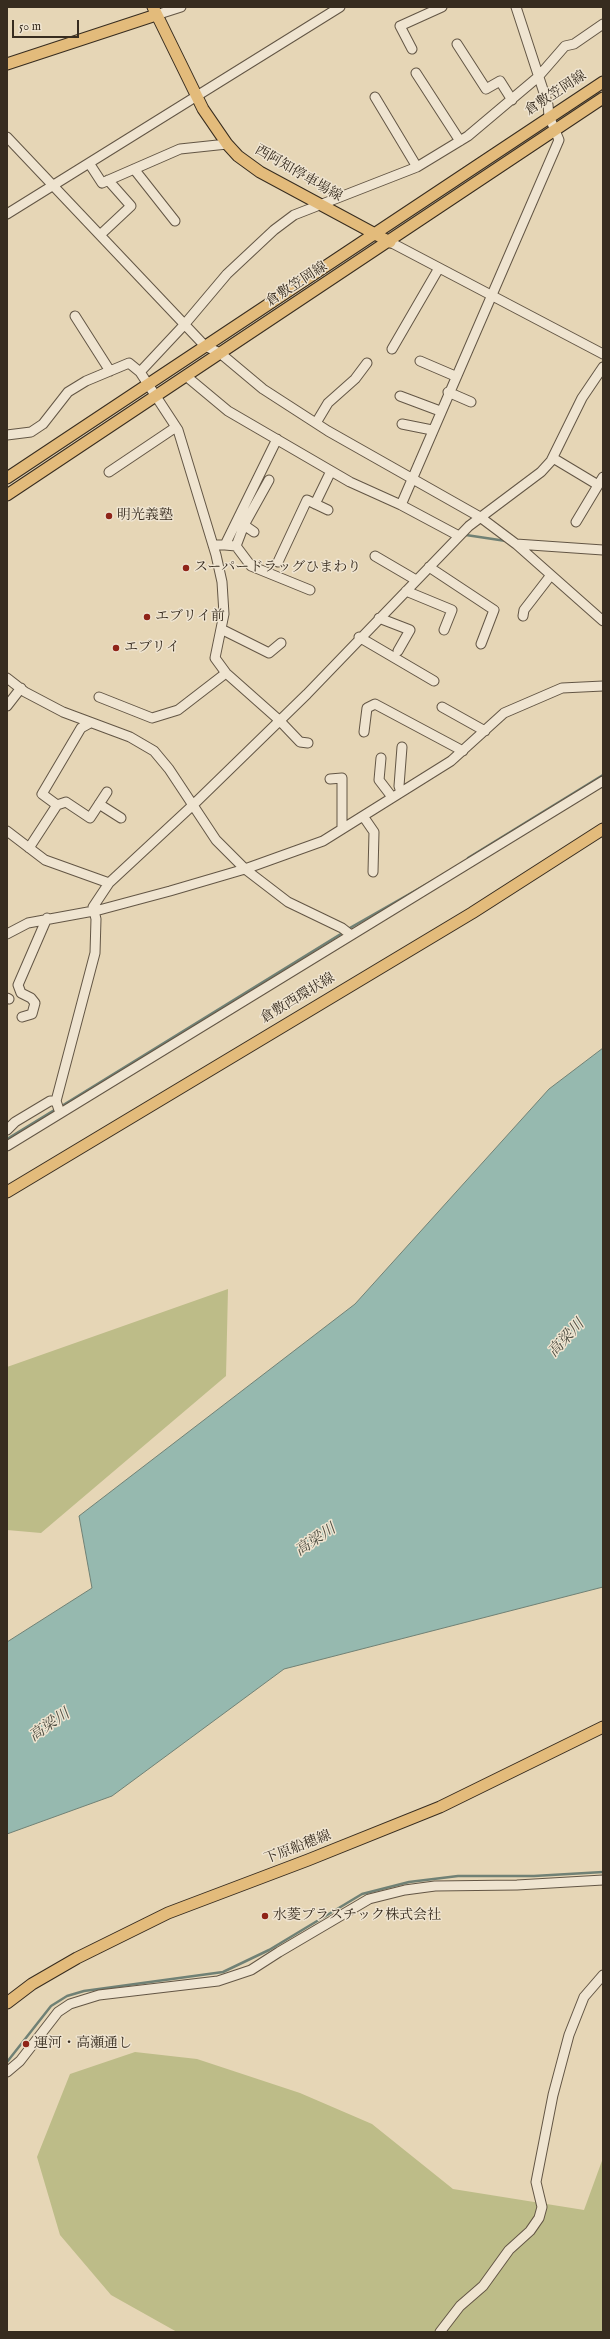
<!DOCTYPE html>
<meta charset="utf-8">
<style>
body{margin:0}
#map{position:relative;width:610px;height:2339px;overflow:hidden;background:#e6d6b6;font-family:"IM FELL English",serif}
canvas{display:block}
.frame{position:absolute;inset:0;border:8px solid #372c1f;pointer-events:none}
.scale{position:absolute;left:12px;top:20px;width:67px;height:18px;box-sizing:border-box;border:2px solid #372c1f;border-top:0;padding-left:5px;font-size:12px;line-height:14px;white-space:nowrap;color:#372c1f;-webkit-text-stroke:3px #efe4d0;paint-order:stroke}
</style>
<div id="map">
<canvas width="610" height="2339"></canvas>
<div class="frame"></div>
<div class="scale">50 m</div>
</div>
<script>
const ctx = document.querySelector('canvas').getContext('2d');
ctx.lineJoin = 'round';
function paint(path, color) { ctx.fillStyle = color; ctx.fill(path, 'evenodd'); }
const shape = rows => new Path2D(rows.map(r => 'M' + r).join(''));
function trace(path, color, width, dash) { ctx.strokeStyle = color; ctx.lineWidth = width; ctx.lineCap = dash ? 'butt' : 'round'; ctx.setLineDash(dash || []); ctx.stroke(path); }
function label(font, color, halo, rows, align = 'center') {
  ctx.font = font + ' "IM FELL English","Noto Serif JP",serif'; ctx.lineWidth = 3; ctx.setLineDash([]); ctx.textBaseline = 'middle'; ctx.strokeStyle = halo; ctx.fillStyle = color; for (const [text, x, y, turn = 0] of rows) {
    ctx.save(); ctx.translate(x, y); ctx.rotate((+turn || 0) * Math.PI / 180); ctx.textAlign = isNaN(turn) ? turn : align; if (halo) ctx.strokeText(text, 0, 0); ctx.fillText(text, 0, 0); ctx.restore();
  }
}
paint(shape([
 [228,1289,226,1376,41,1533,7,1530,7,1367],
 [135,2052,197,2059,300,2093,372,2124,453,2189,584,2210,603,2158,603,2332,177,2332,111,2295,60,2235,37,2157,70,2074]
]), '#bdbc88');
const water = shape([
 [603,1048,603,1587,284,1669,112,1796,7,1834,7,1642,92,1588,79,1516,355,1304,549,1089,603,1048]
]);
paint(water, '#96b9af');
trace(water, '#708175', 1);
trace(shape([
 [466,535,506,541],
 [468,858,603,775],
 [348,929,434,880],
 [60,1107,344,932],
 [7,1139,56,1109],
 [7,2062,51,2006,67,1996,84,1991,223,1972,269,1950,362,1894,409,1882,458,1876,534,1876,603,1872]
]), '#708175', 2.5);
const minor = shape([
 [156,15,181,7],
 [457,44,486,89,500,81,512,100],
 [412,49,400,26,442,7],
 [416,73,460,141],
 [375,97,417,167],
 [7,137,205,346,220,353,263,389,328,431,480,517,516,544,603,621],
 [89,163,102,183,180,149,227,144],
 [134,169,175,221],
 [7,214,340,7],
 [100,235,131,206,108,180],
 [390,242,603,354],
 [75,316,110,371],
 [392,349,439,268],
 [420,361,455,376],
 [140,372,184,325,227,274,274,230,294,215,417,167,468,136,538,77,565,46,574,44,603,24],
 [186,376,228,411,350,482,401,505,459,536],
 [448,392,471,402],
 [400,396,440,411],
 [316,423,328,403,355,379,367,363],
 [402,424,432,430],
 [7,435,31,432,43,424,68,392,86,381,129,363,140,372,178,430,216,555,222,582,224,614,215,658,226,673,279,720,300,742,308,743],
 [553,458,598,485],
 [109,472,176,427],
 [315,504,331,471],
 [401,505,559,140,549,116,548,105,516,7],
 [576,522,603,477],
 [244,525,254,532],
 [516,544,603,550],
 [214,545,225,545,277,439],
 [225,545,236,546,251,566,310,590],
 [236,546,244,525,269,480],
 [375,556,416,580],
 [278,562,307,500,328,510],
 [429,567,494,610,481,644],
 [406,591,452,610,444,630],
 [523,616,524,610,551,575],
 [379,618,410,630,398,651],
 [221,629,269,653,281,643],
 [359,637,434,681],
 [7,678,25,692,63,712,130,737,154,751,169,769,216,840,245,869,288,902,342,928,351,935],
 [99,697,152,718,178,710,226,673],
 [7,706,21,688],
 [442,707,485,731],
 [364,732,367,708,375,704,463,751],
 [381,758,379,780,392,797],
 [330,779,342,778,342,829],
 [401,792,399,786,402,747],
 [99,804,121,818],
 [57,805,66,802,90,818,107,792],
 [363,816,374,832,373,872],
 [7,831,45,860,109,883],
 [29,848,57,805,42,794,81,728,90,723],
 [7,934,28,923,99,910,170,891,245,869,323,841,451,761,504,713,562,688,603,686],
 [7,998,9,999],
 [22,1017,32,1014,35,1003,31,998,21,993,18,985,47,918],
 [60,1113,56,1101,95,953,96,919,93,907,109,883,193,805,307,694,469,526,541,472,551,461,582,398,603,367],
 [7,1130,15,1122,50,1101,56,1101],
 [7,1146,603,781],
 [7,2072,20,2061,58,2012,70,2004,99,1995,218,1981,251,1970,279,1952,369,1899,405,1890,435,1886,517,1885,603,1880],
 [440,2332,460,2306,483,2286,509,2250,530,2231,539,2218,542,2207,536,2182,553,2095,569,2035,584,1997,603,1975]
]);
const major = shape([
 [153,7,203,109,227,144,238,156,260,172,390,242],
 [7,64,156,15],
 [7,478,603,82],
 [7,495,603,98],
 [7,1192,472,913,603,829],
 [7,2003,32,1984,77,1958,168,1913,308,1860,440,1807,603,1727]
]);
trace(minor, '#635645', 11);
trace(major, '#372c1f', 13);
trace(minor, '#efe4d0', 9);
trace(major, '#e3bb7b', 11);
for (const [x, y, r, color] of [
 [109,516,4,"#8f2418"],
 [186,568,4,"#8f2418"],
 [147,617,4,"#8f2418"],
 [116,648,4,"#8f2418"],
 [265,1916,4,"#8f2418"],
 [26,2044,4,"#8f2418"]
]) { const dot = new Path2D(); dot.arc(x, y, r, 0, 2 * Math.PI); ctx.fillStyle = color; ctx.fill(dot); trace(dot, '#efe4d0', 1.5); }
label('14px', '#372c1f', '#efe4d0', [
 ["倉敷笠岡線",556,94,-33],
 ["西阿知停車場線",298,174,30],
 ["倉敷笠岡線",297,285,-33],
 ["倉敷西環状線",298,999,-31],
 ["下原船穂線",298,1848,-21]
]);
label('14px', '#372c1f', '#efe4d0', [
 ["明光義塾",117,516],
 ["スーパードラッグひまわり",194,568],
 ["エブリイ前",155,617],
 ["エブリイ",124,648],
 ["水菱プラスチック株式会社",273,1916],
 ["運河・高瀬通し",34,2044]
], 'left');
label('italic 15px', '#4f4f43', '#efe4d0', [
 ["高梁川",567,1339,-47],
 ["高梁川",316,1541,-34],
 ["高梁川",50,1726,-35]
]);
</script>
